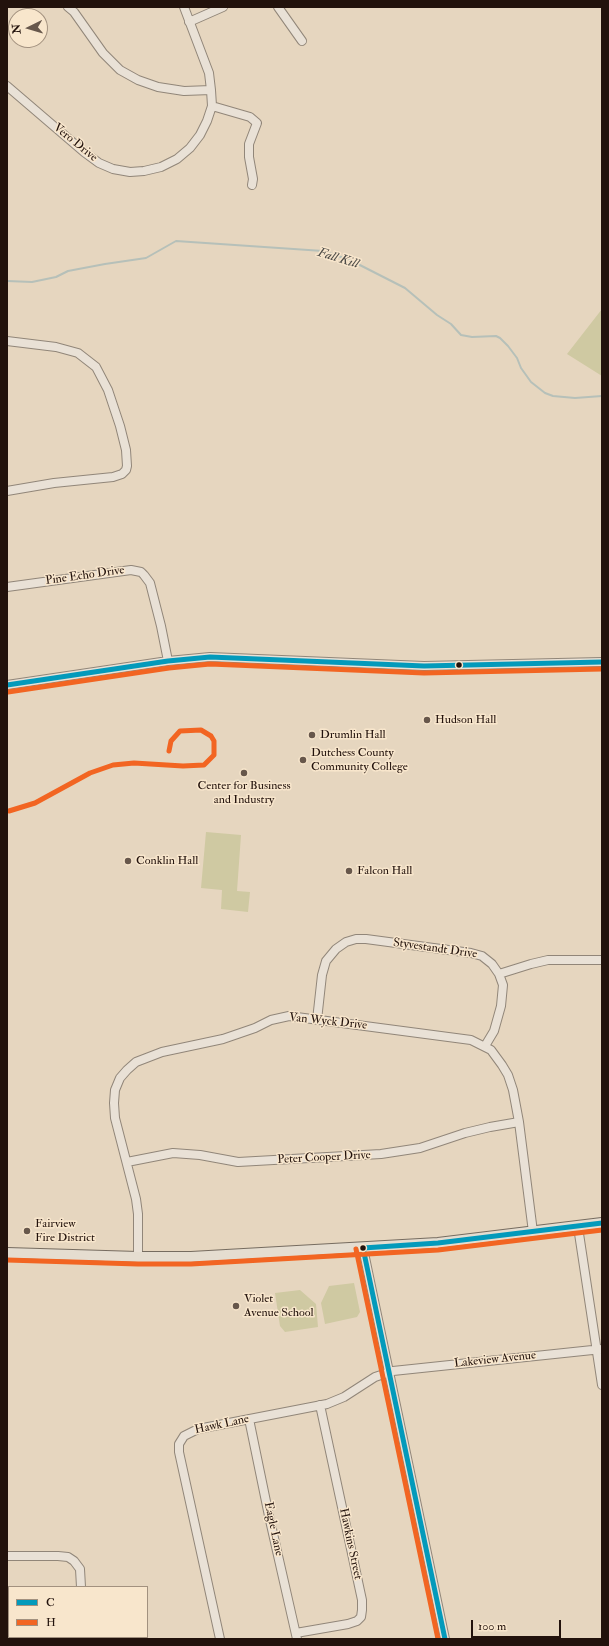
<!DOCTYPE html>
<style>
body{margin:0}
#map{position:relative;width:609px;height:1646px;overflow:hidden;background:#e6d6bf;font-family:"IM FELL Double Pica",serif}
canvas{display:block}
.frame{position:absolute;inset:0;border:8px solid #22120c;pointer-events:none}
.legend{position:absolute;left:8px;top:1586px;width:140px;height:52px;box-sizing:border-box;background:#f8e6cc;border:1px solid #a2917f;margin:0;padding:5px 7px;list-style:none;font-size:12px;color:#22120c}
.legend li{display:flex;align-items:center;gap:8px;height:20px}
.legend b{width:20px;border:1px solid #a2917f}
.north{position:absolute;left:8px;top:8px;width:40px;height:40px;box-sizing:border-box;background:#f8e6cc;border:1px solid #a2917f;border-radius:50%;rotate:265deg;font-size:11px;font-weight:700;line-height:16px;text-align:center;color:#22120c}
.north::after{content:'';display:block;margin:auto;width:14px;height:18px;background:#67574b;clip-path:polygon(50% 0,100% 100%,50% 72%,0 100%)}
.scale{position:absolute;left:471px;top:1620px;width:90px;height:18px;box-sizing:border-box;border:2px solid #22120c;border-top:0;padding-left:5px;font-size:12px;line-height:14px;white-space:nowrap;color:#22120c;-webkit-text-stroke:3px #f8e6cc;paint-order:stroke}
</style>
<div id="map">
<canvas width="609" height="1646"></canvas>
<div class="frame"></div>
<ul class="legend">
<li><b style="height:5px;background:#039abb"></b>C</li>
<li><b style="height:5px;background:#f26522"></b>H</li>
</ul>
<div class="north">N</div>
<div class="scale">100 m</div>
</div>
<script>
const ctx = document.querySelector('canvas').getContext('2d');
ctx.lineJoin = 'round';
function paint(path, color) { ctx.fillStyle = color; ctx.fill(path, 'evenodd'); }
const shape = rows => new Path2D(rows.map(r => 'M' + r).join(''));
function trace(path, color, width, dash) { ctx.strokeStyle = color; ctx.lineWidth = width; ctx.lineCap = dash ? 'butt' : 'round'; ctx.setLineDash(dash || []); ctx.stroke(path); }
function label(font, color, halo, rows, align = 'center') {
  ctx.font = font + ' "IM FELL Double Pica",serif'; ctx.lineWidth = 3; ctx.setLineDash([]); ctx.textBaseline = 'middle'; ctx.strokeStyle = halo; ctx.fillStyle = color; for (const [text, x, y, turn = 0] of rows) {
    ctx.save(); ctx.translate(x, y); ctx.rotate((+turn || 0) * Math.PI / 180); ctx.textAlign = isNaN(turn) ? turn : align; if (halo) ctx.strokeText(text, 0, 0); ctx.fillText(text, 0, 0); ctx.restore();
  }
}
paint(shape([
 [602,309,602,376,567,354],
 [206,832,241,835,237,891,250,892,248,912,221,909,222,890,201,888],
 [354,1283,360,1312,357,1317,325,1324,321,1303,329,1286],
 [300,1290,316,1304,318,1327,285,1332,280,1326,275,1293]
]), '#cfc9a2');
trace(shape([
 [7,281,32,282,56,277,68,271,105,264,146,258,176,241,323,251,350,260,405,288,437,315,451,324,461,335,472,337,496,336,500,338,508,346,517,358,521,368,531,382,545,393,553,396,575,398,602,396]
]), '#b6c0b9', 2);
const minor = shape([
 [68,7,74,12,103,53,120,70,138,80,158,87,184,91,211,90],
 [278,7,302,41],
 [189,22,223,7],
 [7,86,84,152,99,163,113,169,130,172,144,171,161,167,177,159,190,148,200,135,207,121,212,106,211,90,209,73,184,7],
 [212,106,250,117,257,123,249,144,249,157,253,179,252,185],
 [7,341,56,347,78,353,96,367,108,390,120,426,126,450,127,466,126,470,122,474,113,477,54,483,7,491],
 [7,587,131,570,141,572,144,575,150,583,161,626,168,661],
 [7,685,168,661,210,657,424,666,602,662],
 [499,974,531,964,548,960,602,960],
 [317,1020,322,975,326,961,336,949,346,942,356,939,366,939,471,953,482,956,492,964,499,974,503,985,501,1006,494,1031,485,1046],
 [127,1162,173,1153,200,1155,238,1162,381,1154,420,1148,465,1133,490,1127,519,1122],
 [578,1227,602,1385],
 [363,1248,445,1639],
 [138,1257,138,1214,136,1199,115,1118,114,1103,115,1090,120,1078,127,1070,136,1062,162,1052,223,1039,255,1028,271,1020,289,1016,471,1040,491,1050,502,1065,508,1075,513,1090,519,1122,533,1232],
 [249,1419,269,1516,297,1639],
 [7,1556,58,1556,68,1557,74,1561,80,1569,81,1587],
 [296,1633,348,1624,357,1621,361,1617,362,1610,362,1600,320,1405],
 [80,1639,80,1637],
 [220,1639,179,1452,179,1444,184,1436,198,1429,327,1404,344,1397,375,1377,393,1371,602,1349]
]);
const major = shape([
 [7,1253,138,1257,191,1257,438,1243,602,1223]
]);
trace(minor, '#918679', 10);
trace(major, '#766c60', 12);
trace(minor, '#e9e1d6', 8);
trace(major, '#e5ddd0', 10);
trace(shape([
 [7,685,168,661,210,657,424,666,602,662],
 [363,1248,445,1639],
 [363,1248,438,1243,602,1223]
]), '#039abb', 5);
trace(shape([
 [8,692,169,668,210,664,424,673,602,669],
 [9,811,35,803,90,773,113,765,134,763,183,766,204,765,214,755,214,741,211,736,201,730,180,731,171,741,169,751],
 [356,1249,438,1639],
 [7,1260,138,1264,191,1264,438,1250,602,1230]
]), '#f26522', 5);
for (const [x, y, r, color] of [
 [459,665,3.5,"#22120c"],
 [427,720,4,"#67574b"],
 [312,735,4,"#67574b"],
 [303,760,4,"#67574b"],
 [244,773,4,"#67574b"],
 [128,861,4,"#67574b"],
 [349,871,4,"#67574b"],
 [27,1231,4,"#67574b"],
 [363,1248,3.5,"#22120c"],
 [236,1306,4,"#67574b"]
]) { const dot = new Path2D(); dot.arc(x, y, r, 0, 2 * Math.PI); ctx.fillStyle = color; ctx.fill(dot); trace(dot, '#f8e6cc', 1.5); }
label('12px', '#22120c', '#f8e6cc', [
 ["Vero Drive",75,143,39],
 ["Pine Echo Drive",85,576,-8],
 ["Styvestandt Drive",435,949,8],
 ["Van Wyck Drive",328,1022,6],
 ["Peter Cooper Drive",324,1158,-3],
 ["Lakeview Avenue",495,1360,-6],
 ["Hawk Lane",222,1425,-12],
 ["Eagle Lane",273,1529,78],
 ["Hawkins Street",350,1544,78]
]);
label('12px', '#22120c', '#f8e6cc', [
 ["Hudson Hall",435,720],
 ["Drumlin Hall",320,735],
 ["Dutchess County",311,753],
 ["Community College",311,767],
 ["Center for Business",244,786,"center"],
 ["and Industry",244,800,"center"],
 ["Conklin Hall",136,861],
 ["Falcon Hall",357,871],
 ["Fairview",35,1224],
 ["Fire District",35,1238],
 ["Violet",244,1299],
 ["Avenue School",244,1313]
], 'left');
label('italic 13px', '#4e4c48', '#f8e6cc', [
 ["Fall Kill",338,259,17]
]);
</script>
